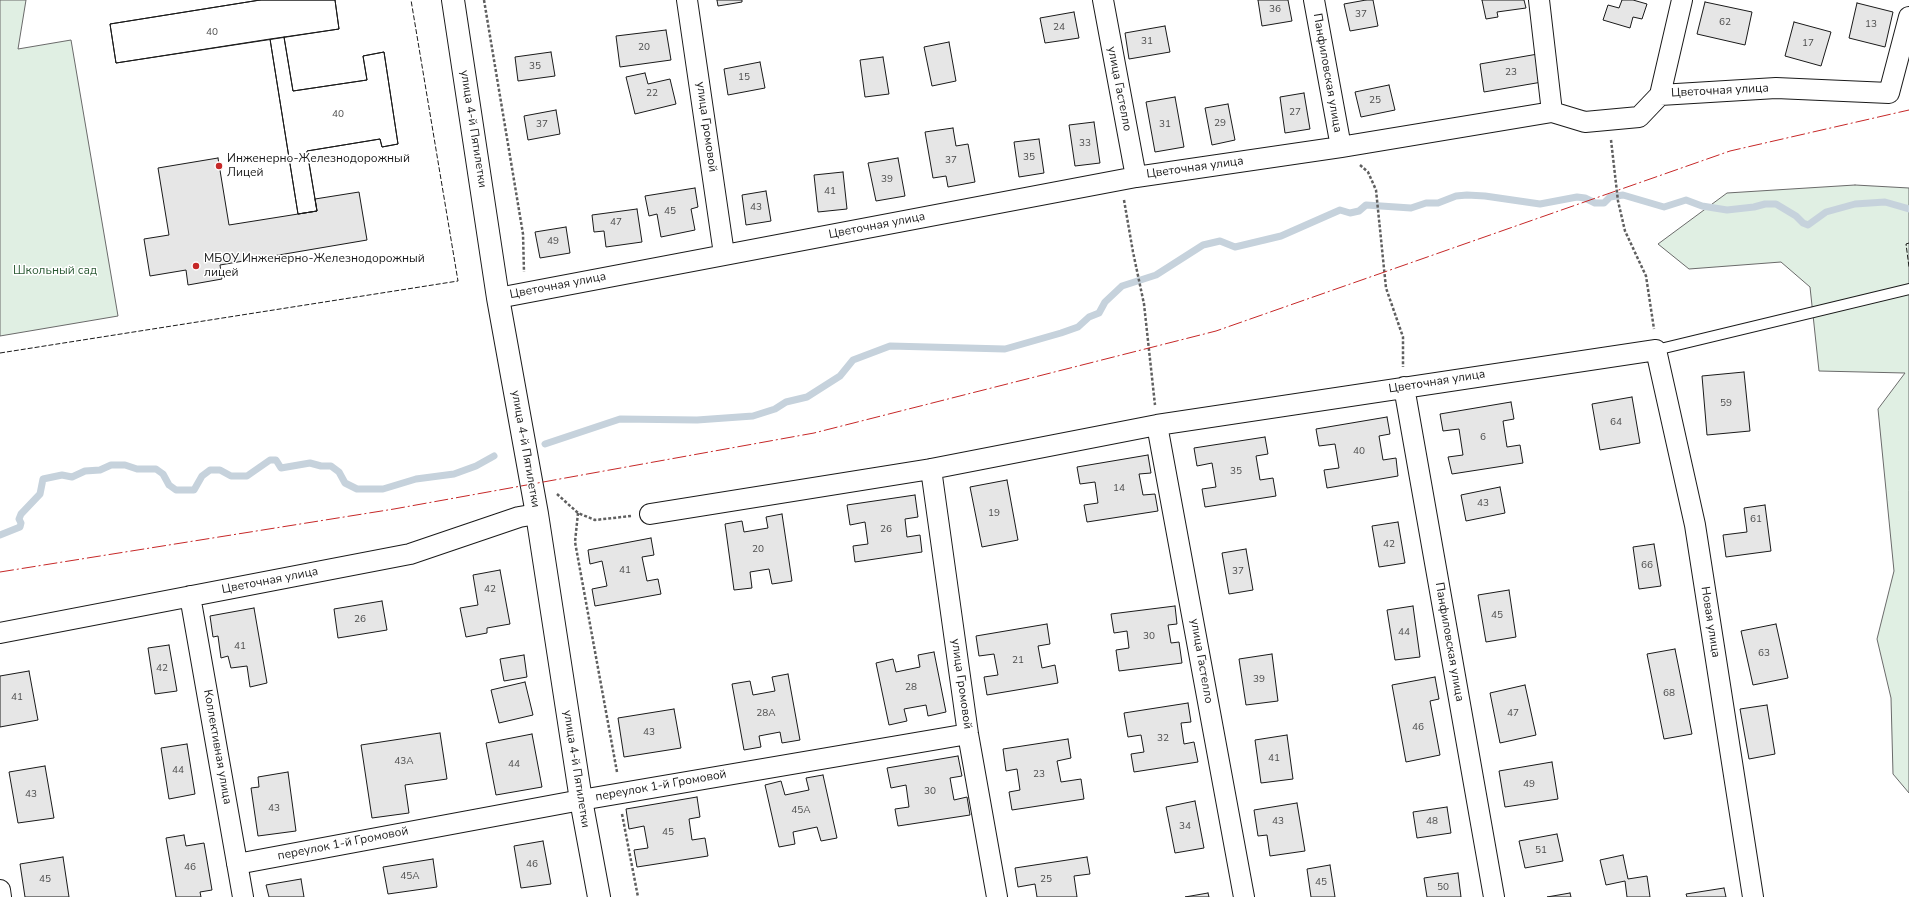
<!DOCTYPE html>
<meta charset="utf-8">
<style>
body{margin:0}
canvas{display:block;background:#fff}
</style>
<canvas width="1909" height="897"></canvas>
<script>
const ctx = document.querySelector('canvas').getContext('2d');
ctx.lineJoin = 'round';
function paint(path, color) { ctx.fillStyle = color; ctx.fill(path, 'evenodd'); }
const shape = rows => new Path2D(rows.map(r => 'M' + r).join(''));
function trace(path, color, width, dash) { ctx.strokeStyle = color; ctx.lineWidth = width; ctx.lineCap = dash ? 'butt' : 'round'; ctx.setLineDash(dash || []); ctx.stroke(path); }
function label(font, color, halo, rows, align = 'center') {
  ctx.font = font + ' "Nunito Sans",sans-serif'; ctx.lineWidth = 3; ctx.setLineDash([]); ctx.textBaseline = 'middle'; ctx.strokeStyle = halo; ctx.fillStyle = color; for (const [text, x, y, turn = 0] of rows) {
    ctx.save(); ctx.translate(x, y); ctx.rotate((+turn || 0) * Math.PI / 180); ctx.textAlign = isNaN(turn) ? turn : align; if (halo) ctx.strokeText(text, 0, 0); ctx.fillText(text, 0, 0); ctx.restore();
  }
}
const green = shape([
 [0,0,26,0,18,49,71,40,118,316,0,336,0,0],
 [1855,185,1909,188,1909,793,1893,774,1891,698,1877,639,1894,571,1878,409,1905,373,1819,371,1810,287,1781,262,1689,269,1658,244,1727,193,1855,185]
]);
paint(green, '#e0efe3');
trace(green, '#6a6a6a', 1);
trace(shape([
 [545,444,620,419,697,420,753,416,775,409,786,402,807,397,840,376,853,360,890,346,1005,349,1061,333,1078,327,1089,317,1099,313,1105,302,1122,286,1156,275,1203,245,1220,241,1235,247,1281,236,1340,210,1350,213,1359,211,1366,205,1411,208,1426,203,1438,203,1456,196,1467,195,1485,196,1540,204,1577,197,1585,198,1595,203,1604,203,1610,197,1623,195,1664,207,1686,200,1702,206,1727,210,1754,207,1765,204,1776,204,1796,216,1803,223,1808,225,1826,212,1855,204,1885,202,1909,209],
 [0,535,20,527,21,523,19,519,21,514,40,494,43,479,62,475,72,477,85,471,100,470,111,465,125,465,137,469,156,469,163,474,169,485,176,490,194,490,202,476,210,470,220,470,231,476,247,476,270,460,276,460,281,468,310,463,321,466,331,466,339,472,345,483,357,489,383,489,416,479,454,474,476,466,494,456]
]), '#c6d2dc', 7);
const building = shape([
 [260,0,335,0,339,29,284,37,293,91,367,80,363,56,384,52,398,144,382,147,380,139,307,151,317,211,298,214,270,39,116,63,110,24,260,0],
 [260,0,335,0,339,29,116,63,110,24,260,0],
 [717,0,742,0,742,2,718,6,717,0],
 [1258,0,1288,0,1292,21,1262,26,1258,0],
 [1366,0,1373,0,1378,26,1350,31,1344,4,1366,0],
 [1482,0,1524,0,1526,8,1497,12,1498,17,1486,19,1482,0],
 [1622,0,1633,0,1647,4,1642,19,1633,17,1630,28,1603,20,1608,5,1619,8,1622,0],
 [1705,2,1752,12,1745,45,1697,34,1705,2],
 [1857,3,1893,12,1885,47,1849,38,1857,3],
 [1074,12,1079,38,1045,43,1040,18,1074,12],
 [1794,22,1831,32,1821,66,1785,56,1794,22],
 [1165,26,1170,52,1129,59,1125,33,1165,26],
 [666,30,671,60,620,67,616,36,666,30],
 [284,37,293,91,367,80,363,56,384,52,398,144,382,147,380,139,307,151,317,211,298,214,270,39,284,37],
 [949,42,956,81,932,86,924,47,949,42],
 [551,52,555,76,518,81,515,57,551,52],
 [1538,54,1542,82,1484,92,1480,64,1538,54],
 [883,57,889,94,865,97,860,60,883,57],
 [760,62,765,88,728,95,724,69,760,62],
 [645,73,648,84,670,79,676,104,635,114,626,77,645,73],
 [1389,85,1395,110,1361,117,1355,92,1389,85],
 [1304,93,1310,129,1285,133,1280,97,1304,93],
 [1175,97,1184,147,1155,152,1146,102,1175,97],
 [1228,104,1235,140,1212,145,1205,108,1228,104],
 [556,110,560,134,528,140,524,116,556,110],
 [1094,122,1100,163,1075,166,1069,125,1094,122],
 [953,128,956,146,968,144,975,182,948,187,946,176,933,178,925,132,953,128],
 [1039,139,1044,173,1019,177,1014,142,1039,139],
 [218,158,229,225,317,211,315,199,359,192,367,240,220,265,222,279,188,285,186,270,150,276,144,239,169,235,158,168,218,158],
 [898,158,905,196,876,201,868,163,898,158],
 [843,172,847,209,818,212,814,175,843,172],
 [695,188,698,207,691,209,695,230,661,237,657,214,649,216,645,196,695,188],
 [766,191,771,221,746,225,742,195,766,191],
 [637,209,642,242,606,247,604,231,594,232,592,215,637,209],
 [566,227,570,253,540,258,535,232,566,227],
 [1744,372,1750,431,1707,435,1702,376,1744,372],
 [1632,397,1640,443,1600,450,1592,404,1632,397],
 [1511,402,1514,419,1503,421,1507,447,1520,445,1523,463,1452,474,1448,457,1463,455,1459,429,1443,431,1440,414,1511,402],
 [1387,417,1390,434,1379,436,1383,460,1396,458,1398,476,1327,488,1324,470,1339,468,1335,444,1319,446,1316,429,1387,417],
 [1265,437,1268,454,1256,456,1260,480,1273,478,1276,496,1205,507,1202,489,1216,487,1212,463,1197,466,1194,448,1265,437],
 [1148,455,1151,473,1139,474,1143,495,1155,494,1158,511,1087,522,1084,505,1098,503,1095,482,1080,484,1077,467,1148,455],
 [1007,480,1018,540,982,547,970,487,1007,480],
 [1500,487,1505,513,1466,521,1461,495,1500,487],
 [915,495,918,517,905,519,907,537,920,535,922,552,855,562,853,546,868,544,865,522,850,525,847,505,915,495],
 [1765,505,1771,551,1726,557,1723,535,1747,532,1744,508,1765,505],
 [782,514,792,581,772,584,769,569,750,572,752,588,734,590,725,524,742,521,744,532,768,528,766,517,782,514],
 [1398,522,1405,563,1379,567,1372,526,1398,522],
 [651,538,654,555,642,557,647,581,658,579,661,594,595,606,592,589,607,586,602,561,590,564,588,550,651,538],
 [1654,544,1661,586,1639,589,1633,547,1654,544],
 [1246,549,1253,590,1229,594,1222,553,1246,549],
 [500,570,510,624,487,628,487,633,466,637,460,608,478,605,473,575,500,570],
 [1509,590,1516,637,1486,642,1478,595,1509,590],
 [382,601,387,630,338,638,334,609,382,601],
 [1175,606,1177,624,1168,625,1171,643,1179,642,1182,663,1119,671,1116,650,1129,648,1127,631,1114,633,1111,614,1175,606],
 [1413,606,1420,657,1395,660,1387,610,1413,606],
 [254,608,267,683,250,687,247,666,231,668,228,656,221,658,218,636,213,637,210,616,254,608],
 [1047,624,1050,644,1038,646,1042,668,1055,665,1058,683,987,695,984,677,998,675,994,654,979,656,976,636,1047,624],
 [1776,624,1788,678,1753,685,1741,631,1776,624],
 [169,645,177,691,155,694,148,648,169,645],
 [1675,649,1692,734,1664,739,1647,654,1675,649],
 [934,652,946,712,928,716,926,705,904,709,907,721,889,725,876,663,893,659,896,672,920,667,918,655,934,652],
 [1272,654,1278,701,1246,705,1239,659,1272,654],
 [524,655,527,677,504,681,500,659,524,655],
 [29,671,38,720,0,727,0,676,29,671],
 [788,674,800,740,782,743,780,732,759,736,761,747,744,750,732,684,750,681,753,695,775,691,772,677,788,674],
 [1435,677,1439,699,1430,701,1440,755,1406,762,1392,685,1435,677],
 [525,682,533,715,499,723,491,690,525,682],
 [1525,685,1536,735,1500,743,1490,693,1525,685],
 [1188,703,1191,722,1181,723,1184,744,1194,742,1198,762,1134,772,1131,754,1144,752,1141,735,1128,737,1124,713,1188,703],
 [1767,705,1775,754,1749,759,1740,709,1767,705],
 [674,709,681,748,624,757,618,718,674,709],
 [440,733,447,779,405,785,409,813,372,818,361,745,440,733],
 [532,734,542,787,496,795,486,743,532,734],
 [1287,735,1293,779,1261,783,1255,740,1287,735],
 [1068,739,1071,758,1057,761,1061,782,1081,779,1084,799,1012,810,1009,792,1020,790,1017,769,1006,771,1003,749,1068,739],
 [187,744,195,794,169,799,161,748,187,744],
 [958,756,962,776,950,778,954,800,967,797,970,815,898,826,895,809,909,807,906,785,891,788,887,768,958,756],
 [1552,762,1558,799,1505,807,1499,771,1552,762],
 [45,766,54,818,18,823,9,772,45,766],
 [288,772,296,831,258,836,251,788,259,787,258,777,288,772],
 [823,775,837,838,821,841,817,827,793,832,795,844,779,847,765,785,781,781,785,795,809,790,806,778,823,775],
 [697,797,700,817,689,819,692,840,705,838,708,856,637,867,634,850,648,848,644,826,629,829,626,809,697,797],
 [1195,801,1204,848,1175,853,1166,807,1195,801],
 [1297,803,1305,851,1270,856,1267,835,1258,836,1254,810,1297,803],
 [1447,807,1451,833,1417,838,1413,812,1447,807],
 [1557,834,1563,861,1525,868,1519,841,1557,834],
 [184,835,186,846,204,843,212,890,200,892,201,897,176,897,166,838,184,835],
 [543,841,551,884,521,888,514,846,543,841],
 [1623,855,1628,879,1647,876,1650,897,1627,897,1625,881,1606,885,1600,860,1623,855],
 [63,857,69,897,25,897,20,864,63,857],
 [1087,857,1090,874,1074,876,1077,897,1037,897,1035,884,1018,887,1015,868,1087,857],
 [433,859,437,887,388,894,383,867,433,859],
 [1330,865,1335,897,1311,897,1307,869,1330,865],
 [1458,873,1461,897,1427,897,1424,878,1458,873],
 [301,879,304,897,269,897,266,885,301,879],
 [1724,888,1726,897,1687,897,1686,894,1724,888],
 [1208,893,1209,897,1185,897,1208,893],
 [1570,893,1571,897,1547,897,1570,893]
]);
paint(building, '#e6e6e6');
trace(building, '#1a1a1a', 1);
const service = shape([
 [1656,350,1909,289]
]);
const minor = shape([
 [687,0,724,254],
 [1103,0,1136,177],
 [1314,0,1341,147],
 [1539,0,1552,112],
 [1660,95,1682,0],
 [498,298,1136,177,1341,147,1552,112,1585,122,1639,117,1660,95,1776,88,1889,93,1909,17],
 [1404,387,1494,897],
 [1157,425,1244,897],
 [931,469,968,734,997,897],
 [650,514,931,469,1157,425,1656,350,1695,525,1753,897],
 [190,596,243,897],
 [0,633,410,554,519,517,537,514],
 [237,864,581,800,968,734],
 [0,890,1,897]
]);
const tertiary = shape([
 [453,0,498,298,537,514,581,800,599,897]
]);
trace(service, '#1a1a1a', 12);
trace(minor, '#1a1a1a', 22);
trace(tertiary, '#1a1a1a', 24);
trace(shape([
 [484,0,523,234,524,272],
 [1611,140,1618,201,1625,231,1646,276,1654,329],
 [1360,165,1368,172,1376,190,1386,288,1403,337,1403,367],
 [1124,200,1133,252,1144,304,1155,405],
 [557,494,578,513,595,520,631,516],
 [578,513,575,542,617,772],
 [622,814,638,897]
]), '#5f5f5f', 2.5, [3, 2]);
trace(service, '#fff', 10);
trace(minor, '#fff', 20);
trace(tertiary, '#fff', 22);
trace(shape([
 [1909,243,1906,244,1909,267],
 [0,353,458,281,411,0]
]), '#1a1a1a', 1, [5, 2]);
trace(shape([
 [0,572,394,509,814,433,1216,331,1730,151,1909,110]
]), '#c62828', 1, [14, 3, 2, 3]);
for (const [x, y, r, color] of [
 [219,166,4,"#c62828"],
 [196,266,4,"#c62828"]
]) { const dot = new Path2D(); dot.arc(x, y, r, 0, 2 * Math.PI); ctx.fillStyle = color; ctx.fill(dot); trace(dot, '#fff', 1.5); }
label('10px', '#4d4d4d', null, [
 ["36",1275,10],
 ["37",1361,15],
 ["62",1725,23],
 ["13",1871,25],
 ["24",1059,28],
 ["40",212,33],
 ["31",1147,42],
 ["17",1808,44],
 ["20",644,48],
 ["35",535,67],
 ["23",1511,73],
 ["15",744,78],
 ["22",652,94],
 ["25",1375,101],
 ["27",1295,113],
 ["40",338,115],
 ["29",1220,124],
 ["37",542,125],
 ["31",1165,125],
 ["33",1085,144],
 ["35",1029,158],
 ["37",951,161],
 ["39",887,180],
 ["41",830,192],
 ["43",756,208],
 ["45",670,212],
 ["47",616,223],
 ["49",553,242],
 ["59",1726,404],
 ["64",1616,423],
 ["6",1483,438],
 ["40",1359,452],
 ["35",1236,472],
 ["14",1119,489],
 ["43",1483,504],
 ["19",994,514],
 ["61",1756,520],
 ["26",886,530],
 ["42",1389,545],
 ["20",758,550],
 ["66",1647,566],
 ["41",625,571],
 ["37",1238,572],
 ["42",490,590],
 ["45",1497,616],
 ["26",360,620],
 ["44",1404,633],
 ["30",1149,637],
 ["41",240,647],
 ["63",1764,654],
 ["21",1018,661],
 ["42",162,669],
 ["39",1259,680],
 ["28",911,688],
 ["68",1669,694],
 ["41",17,698],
 ["28А",766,714],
 ["47",1513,714],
 ["46",1418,728],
 ["43",649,733],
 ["32",1163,739],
 ["41",1274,759],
 ["43А",404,762],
 ["44",514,765],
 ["44",178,771],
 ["23",1039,775],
 ["49",1529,785],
 ["30",930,792],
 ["43",31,795],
 ["43",274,809],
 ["45А",801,811],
 ["43",1278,822],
 ["48",1432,822],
 ["34",1185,827],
 ["45",668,833],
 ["51",1541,851],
 ["46",532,865],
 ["46",190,868],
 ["45А",410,877],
 ["45",45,880],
 ["25",1046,880],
 ["45",1321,883],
 ["50",1443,888]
]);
label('12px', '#1a1a1a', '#fff', [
 ["Панфиловская улица",1327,73,80],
 ["улица Гастелло",1119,89,79],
 ["Цветочная улица",1720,91,-3],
 ["улица Громовой",706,127,82],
 ["улица 4-й Пятилетки",473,129,81],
 ["Цветочная улица",1195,168,-8],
 ["Цветочная улица",877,226,-11],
 ["Цветочная улица",558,286,-11],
 ["Цветочная улица",1437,382,-9],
 ["улица 4-й Пятилетки",525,449,80],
 ["Цветочная улица",270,581,-11],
 ["Новая улица",1710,622,81],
 ["Панфиловская улица",1449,642,80],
 ["улица Гастелло",1201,661,80],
 ["улица Громовой",961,684,82],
 ["Коллективная улица",217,747,80],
 ["улица 4-й Пятилетки",576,769,81],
 ["переулок 1-й Громовой",661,786,-10],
 ["переулок 1-й Громовой",343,844,-11]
]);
label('12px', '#1a1a1a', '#fff', [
 ["Инженерно-Железнодорожный",227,159],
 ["Лицей",227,173],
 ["МБОУ Инженерно-Железнодорожный",204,259],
 ["лицей",204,273]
], 'left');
label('12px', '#2b5a34', '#fff', [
 ["Школьный сад",55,271]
]);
</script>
